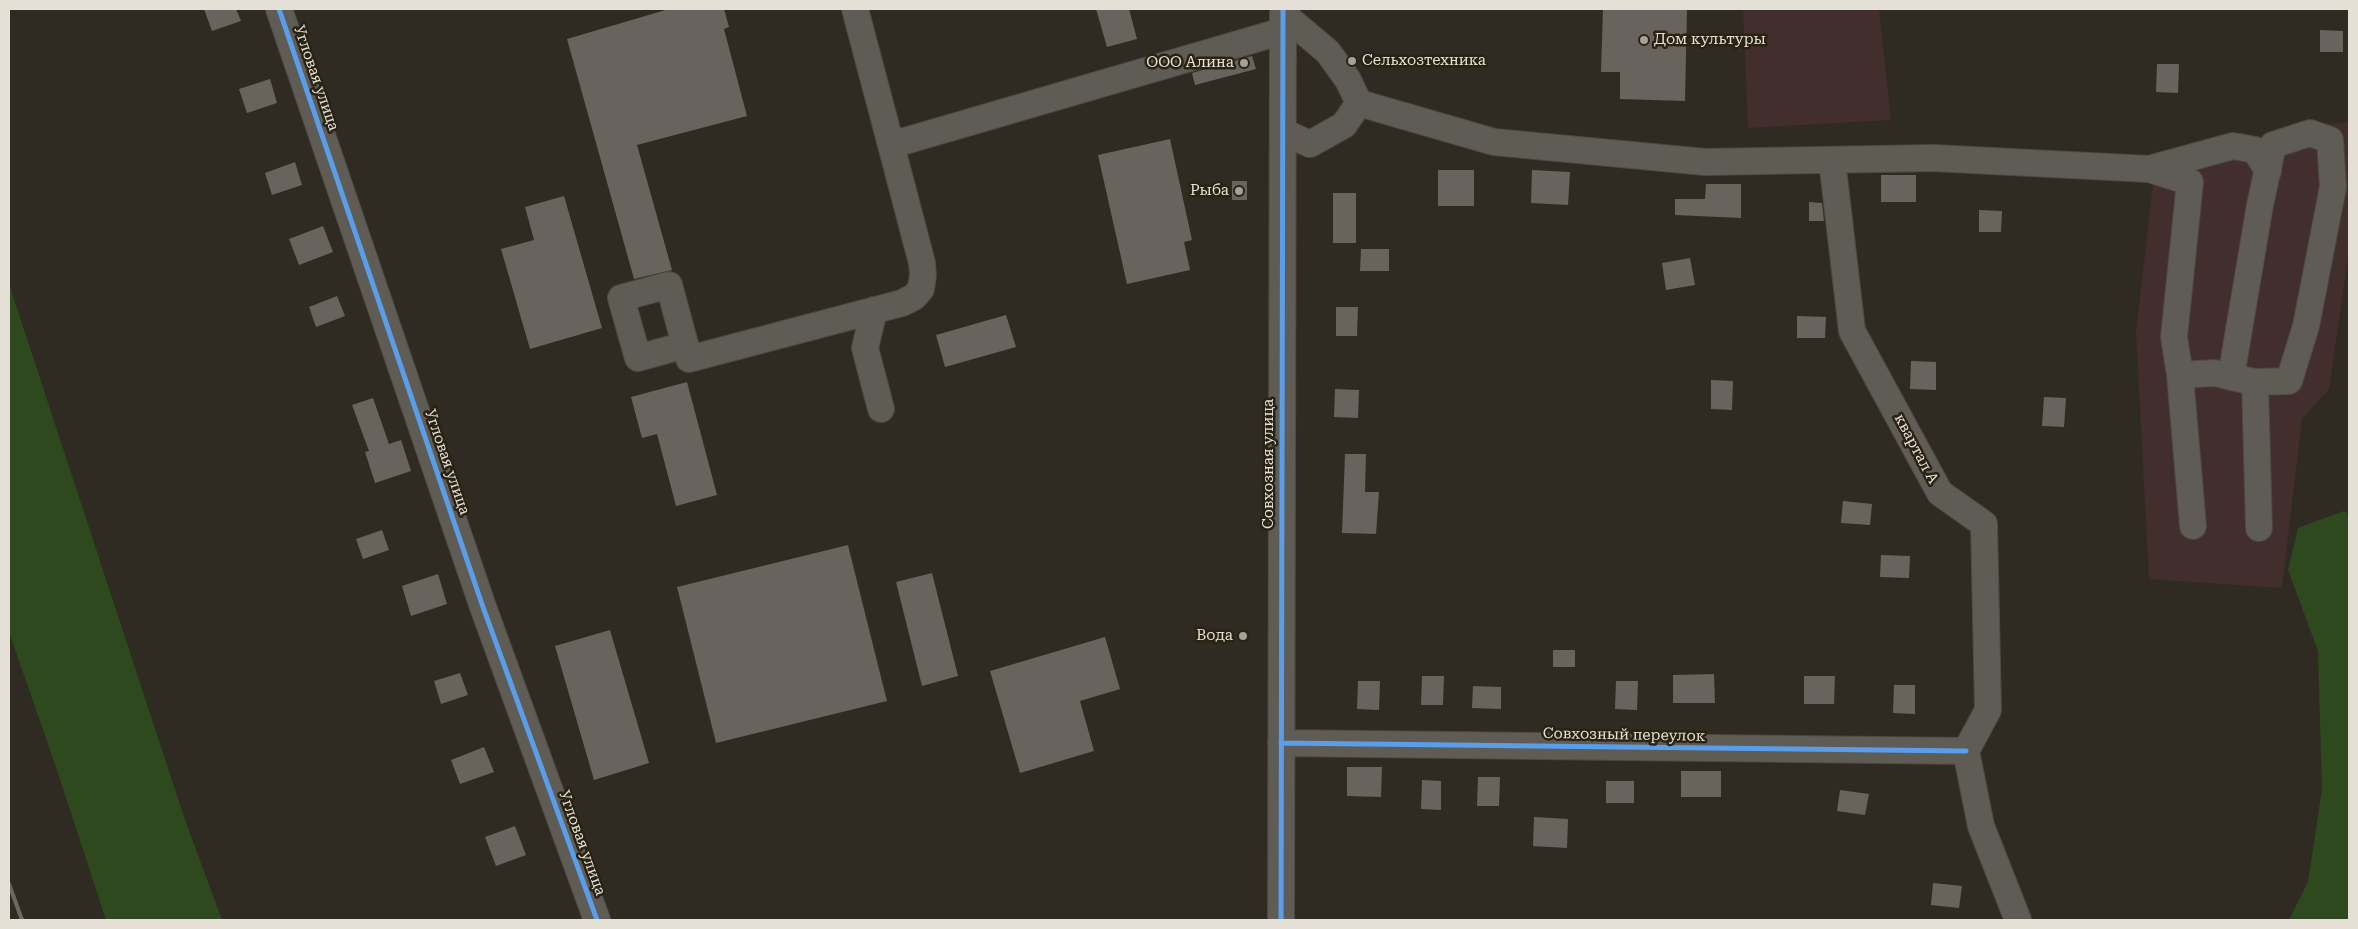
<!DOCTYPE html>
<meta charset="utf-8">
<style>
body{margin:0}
#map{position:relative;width:2358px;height:929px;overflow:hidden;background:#2f2b23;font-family:"Roboto Serif",serif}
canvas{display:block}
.frame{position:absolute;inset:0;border:10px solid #e5e0d6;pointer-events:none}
</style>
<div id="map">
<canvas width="2358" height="929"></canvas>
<div class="frame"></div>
</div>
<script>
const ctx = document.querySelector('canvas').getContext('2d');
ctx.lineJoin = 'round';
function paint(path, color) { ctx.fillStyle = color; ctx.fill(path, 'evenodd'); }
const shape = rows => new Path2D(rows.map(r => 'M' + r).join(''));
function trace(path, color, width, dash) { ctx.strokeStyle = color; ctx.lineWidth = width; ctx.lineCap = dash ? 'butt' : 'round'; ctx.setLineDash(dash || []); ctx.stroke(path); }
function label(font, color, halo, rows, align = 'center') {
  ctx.font = font + ' "Roboto Serif",serif'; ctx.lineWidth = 5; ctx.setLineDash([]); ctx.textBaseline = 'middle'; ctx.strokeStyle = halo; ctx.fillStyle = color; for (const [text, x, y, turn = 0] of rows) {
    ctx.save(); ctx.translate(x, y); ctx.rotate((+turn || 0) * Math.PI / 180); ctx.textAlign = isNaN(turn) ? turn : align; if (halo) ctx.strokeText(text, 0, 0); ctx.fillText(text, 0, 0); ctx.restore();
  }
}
paint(shape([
 [1743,9,1879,9,1891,120,1748,128],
 [2349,121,2349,251,2329,389,2302,419,2282,588,2149,579,2136,332,2153,183,2234,141]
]), '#412e2d');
paint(shape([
 [9,284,185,820,222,920,106,920,57,770,9,632],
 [2344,511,2349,514,2349,920,2289,920,2308,882,2322,789,2318,651,2288,570,2298,528]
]), '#2e491e');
paint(shape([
 [204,9,236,9,241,21,212,31],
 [669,9,724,9,729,27,724,29,747,116,637,145,672,270,634,279,567,39],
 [1096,9,1129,9,1137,39,1107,47],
 [1603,9,1687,9,1685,101,1620,99,1620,72,1601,72],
 [2320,30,2343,31,2343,52,2320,52],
 [1252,56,1256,69,1195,85,1192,73],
 [2157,64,2179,64,2178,93,2156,92],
 [270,79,277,103,247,113,239,89],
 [1170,139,1192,240,1184,242,1190,270,1127,284,1098,155],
 [295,162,302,185,272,195,265,173],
 [1438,170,1474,170,1474,206,1438,206],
 [1532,170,1570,172,1568,205,1531,203],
 [1881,175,1916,175,1916,202,1881,202],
 [1232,181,1247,181,1247,200,1232,200],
 [1706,184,1741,184,1741,218,1675,215,1675,199,1705,199],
 [1333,193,1356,193,1356,243,1333,243],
 [564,196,602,328,530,349,501,249,534,240,525,207],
 [1809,202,1822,203,1824,221,1809,221],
 [1979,210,2002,211,2001,232,1979,232],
 [323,226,333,252,299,265,289,239],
 [1361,249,1389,249,1389,271,1360,271],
 [1690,258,1695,285,1666,290,1662,263],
 [337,296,345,316,316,327,309,307],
 [1336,307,1358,307,1357,336,1336,336],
 [1006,315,1016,347,945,367,936,335],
 [1797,316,1826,317,1825,338,1797,338],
 [1911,361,1936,362,1936,390,1910,389],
 [1711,380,1733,381,1732,410,1711,409],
 [687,382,717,495,676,506,657,434,642,438,631,397],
 [1335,389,1359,390,1358,418,1334,417],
 [2044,397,2066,398,2064,427,2042,426],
 [373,398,389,444,401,440,411,471,375,483,365,452,369,451,352,405],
 [1345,454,1366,454,1365,492,1379,492,1376,534,1342,533],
 [1843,501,1872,504,1870,525,1841,523],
 [382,530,389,550,363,559,356,539],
 [848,545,887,701,716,743,677,587],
 [1881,555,1910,556,1909,578,1880,577],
 [932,573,958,676,922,686,896,582],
 [438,574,447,604,411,616,402,586],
 [610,630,649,763,594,780,555,646],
 [1105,637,1120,689,1080,701,1094,751,1020,773,990,671],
 [1553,650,1575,650,1575,667,1553,667],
 [460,673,468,695,441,704,434,681],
 [1714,674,1715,703,1673,703,1673,675],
 [1422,676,1444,676,1443,705,1421,705],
 [1804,676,1835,676,1834,704,1804,704],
 [1358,681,1380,681,1379,710,1357,709],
 [1616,681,1638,681,1637,710,1615,709],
 [1894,685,1915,685,1915,714,1893,713],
 [1473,686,1501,687,1501,709,1472,708],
 [484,747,494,772,460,784,451,760],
 [1347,767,1382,767,1381,797,1347,796],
 [1681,771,1721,771,1721,797,1681,797],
 [1478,777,1500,777,1499,806,1477,806],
 [1422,780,1441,781,1441,810,1421,809],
 [1606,781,1634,781,1634,803,1606,803],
 [1840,790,1869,794,1865,815,1837,811],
 [1534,817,1568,819,1567,848,1533,846],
 [515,826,526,855,496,866,485,837],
 [1933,883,1962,886,1959,908,1931,905]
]), '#68645d');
const minor = shape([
 [279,9,483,607,597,920],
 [855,9,891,145],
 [1359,103,1494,142,1705,162,1933,158,2149,169,2190,182,2174,337,2180,375,2193,526],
 [1283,132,1310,144,1344,125,1359,103,1348,80,1328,52,1283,14],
 [1832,160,1852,331,1940,493,1984,524,1988,710,1966,751],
 [2149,169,2233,146,2255,150,2268,171],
 [874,310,865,348,881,409],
 [685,345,638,358,621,298,669,285,689,359,902,303,914,297,921,289,923,275,922,263,891,145,1283,31],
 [2180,375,2215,373,2231,377,2255,382,2289,381,2306,326,2333,187,2330,140,2310,133,2273,145,2260,205,2231,377],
 [2255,382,2259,528],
 [1281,743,1966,751],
 [1966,751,1981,826,2018,920],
 [1281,920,1283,9]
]);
trace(minor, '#4c4941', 28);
trace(minor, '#5f5c55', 26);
trace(shape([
 [9,884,22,920]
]), '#6b6863', 4);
trace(shape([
 [279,9,483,607,597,920],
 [1281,743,1966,751],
 [1281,920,1283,9]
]), '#5a9eea', 5);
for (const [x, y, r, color] of [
 [1644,40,5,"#a5a197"],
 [1352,61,5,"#a5a197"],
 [1244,63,5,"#a5a197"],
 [1239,191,5,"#a5a197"],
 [1243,636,5,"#a5a197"]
]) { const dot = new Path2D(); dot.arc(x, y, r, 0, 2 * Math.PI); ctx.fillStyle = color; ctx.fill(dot); trace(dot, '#2a2314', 2); }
label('15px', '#e5e0d6', '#2a2314', [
 ["Дом культуры",1654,40,"left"],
 ["Сельхозтехника",1362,61,"left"],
 ["ООО Алина",1234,63],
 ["Рыба",1229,191],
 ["Вода",1233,636]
], 'right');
label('15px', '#e5e0d6', '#2a2314', [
 ["Угловая улица",316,78,71],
 ["квартал А",1916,449,62],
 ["Угловая улица",447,462,71],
 ["Совхозная улица",1269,464,-90],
 ["Совхозный переулок",1624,735,1],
 ["Угловая улица",582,843,70]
]);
</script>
